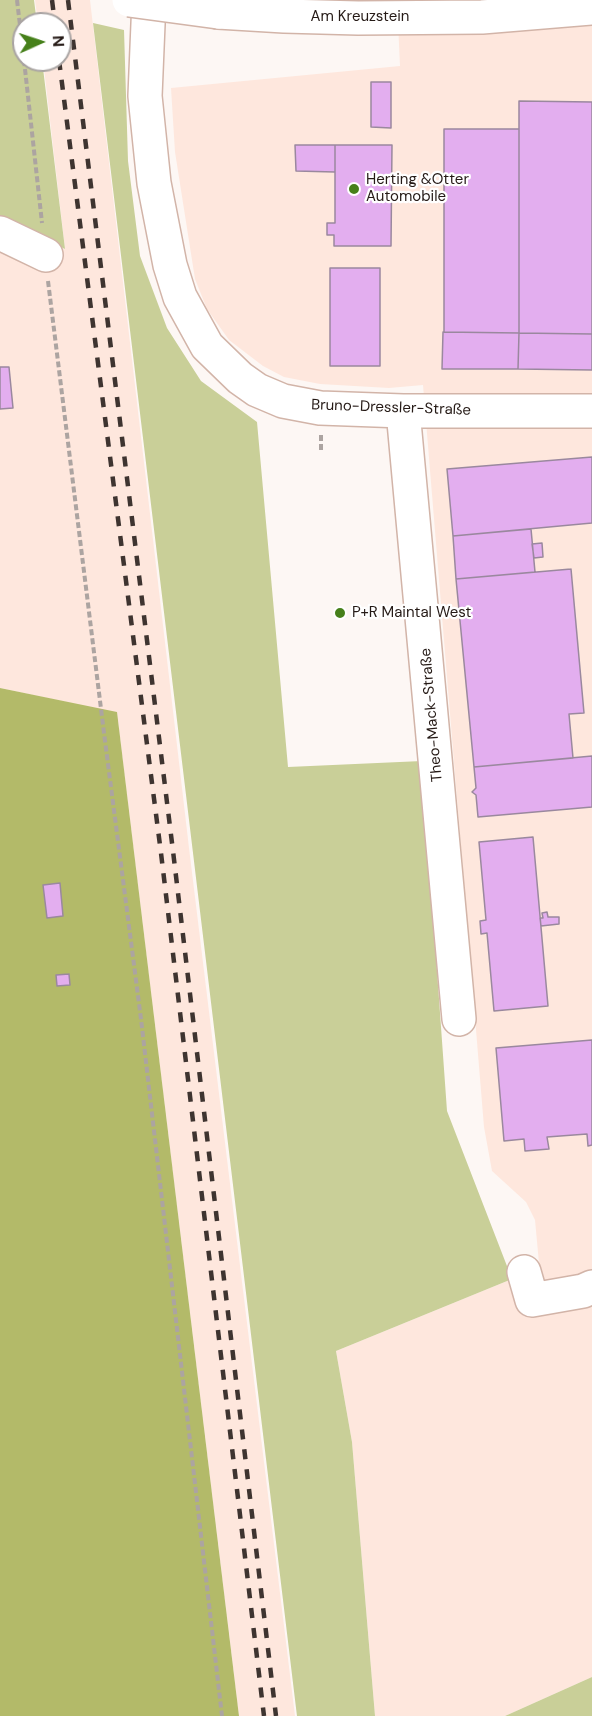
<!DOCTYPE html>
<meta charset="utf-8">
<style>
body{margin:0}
#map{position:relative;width:592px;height:1716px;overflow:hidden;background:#fdf7f4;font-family:"DM Sans",sans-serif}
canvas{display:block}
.north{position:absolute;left:12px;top:12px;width:60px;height:60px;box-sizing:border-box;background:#fff;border:2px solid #a8a3a2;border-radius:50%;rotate:87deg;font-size:16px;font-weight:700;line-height:24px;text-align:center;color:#251a16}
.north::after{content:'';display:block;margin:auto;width:21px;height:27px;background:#46801a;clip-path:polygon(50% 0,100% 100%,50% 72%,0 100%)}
</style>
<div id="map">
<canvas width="592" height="1716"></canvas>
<div class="north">N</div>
</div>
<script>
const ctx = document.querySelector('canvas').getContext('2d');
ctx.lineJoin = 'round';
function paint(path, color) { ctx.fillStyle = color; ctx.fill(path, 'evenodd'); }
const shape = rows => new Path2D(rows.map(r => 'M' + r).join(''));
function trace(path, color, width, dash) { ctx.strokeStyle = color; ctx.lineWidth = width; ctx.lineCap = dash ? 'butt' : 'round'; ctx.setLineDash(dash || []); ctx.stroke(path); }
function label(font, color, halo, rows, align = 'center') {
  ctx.font = font + ' "DM Sans",sans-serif'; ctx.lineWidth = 4.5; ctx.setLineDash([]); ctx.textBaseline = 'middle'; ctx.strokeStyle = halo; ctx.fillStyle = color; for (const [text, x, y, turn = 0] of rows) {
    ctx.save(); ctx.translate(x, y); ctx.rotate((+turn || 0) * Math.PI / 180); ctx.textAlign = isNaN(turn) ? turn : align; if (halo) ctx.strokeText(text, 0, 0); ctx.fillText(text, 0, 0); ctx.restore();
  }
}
paint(shape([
 [35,0,90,0,189,848,295,1716,239,1716,117,713,0,688,0,218,65,249,43,60,60,60,60,24,38,24],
 [397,0,592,0,592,1677,505,1716,375,1716,352,1442,336,1351,512,1279,536,1268,539,1263,535,1220,526,1202,492,1171,484,1127,423,385,389,388,320,384,284,377,263,366,229,340,207,309,195,279,175,152,171,88,400,66]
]), '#fee7dd');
paint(shape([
 [0,0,34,0,37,24,24,24,24,60,42,60,65,249,0,218],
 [93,23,124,30,128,161,140,256,167,328,201,381,257,422,288,767,422,761,447,1111,512,1279,336,1351,352,1442,375,1716,297,1716],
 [592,1677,592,1716,505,1716]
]), '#c9cf98');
paint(shape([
 [0,688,117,712,239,1716,0,1716]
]), '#b3ba69');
const building = shape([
 [371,82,391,82,391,128,371,127,371,82],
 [519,101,592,102,592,334,519,333,519,101],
 [444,129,519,129,519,333,444,332,444,129],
 [295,145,335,145,335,172,296,171,295,145],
 [335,145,392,145,391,246,334,246,334,235,327,235,327,223,335,223,335,145],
 [330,268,380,268,380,366,330,366,330,268],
 [443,332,519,333,518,369,442,369,443,332],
 [519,333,592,334,592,370,518,369,519,333],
 [0,367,9,367,13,408,0,409,0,367],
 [592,457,592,523,453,536,447,469,592,457],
 [531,529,535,572,456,579,453,536,531,529],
 [542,543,543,557,534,558,532,544,542,543],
 [571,569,584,713,569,714,573,758,474,767,456,579,571,569],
 [592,756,592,807,478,817,476,795,472,792,476,788,474,767,592,756],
 [533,837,548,1006,494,1011,487,933,481,934,480,921,486,920,479,842,533,837],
 [60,883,63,916,47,918,43,885,60,883],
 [547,912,548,917,559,917,559,924,541,926,540,918,543,918,542,913,547,912],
 [69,974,70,985,57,986,56,975,69,974],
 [592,1040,592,1145,588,1146,587,1134,547,1137,549,1149,525,1151,524,1139,504,1141,496,1048,592,1040]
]);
paint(building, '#e3aeef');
trace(building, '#9a889e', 1.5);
const minor = shape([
 [149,0,145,96,154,183,170,265,180,297,207,346,240,378,257,390,283,401,320,408,403,411,592,411],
 [0,233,46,255],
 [403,411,459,1019],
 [524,1272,532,1300,583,1291,592,1287]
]);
const major = shape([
 [218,12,284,16,358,18,482,17,592,8]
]);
trace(minor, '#d2b4a8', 36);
trace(major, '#d2b4a8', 36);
trace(shape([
 [17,0,24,59],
 [24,60,42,223],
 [48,281,104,733,141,1019,222,1716],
 [321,435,321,450]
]), '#aca4a1', 4, [6, 3]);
trace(minor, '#fff', 33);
trace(major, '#fff', 33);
trace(shape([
 [52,0,55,24],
 [68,0,173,851,276,1716],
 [59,60,161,853,264,1716]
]), '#3e3430', 4.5, [10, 10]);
const majorBridge = shape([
 [129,0,218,12]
]);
trace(majorBridge, '#d2b4a8', 36, []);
trace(majorBridge, '#fff', 33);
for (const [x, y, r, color] of [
 [354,189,6,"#46801a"],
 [340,613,6,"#46801a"]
]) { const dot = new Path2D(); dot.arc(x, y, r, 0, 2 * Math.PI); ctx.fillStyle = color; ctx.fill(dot); trace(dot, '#fff', 2); }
label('15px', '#251a16', '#fff', [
 ["Am Kreuzstein",360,17],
 ["Bruno-Dressler-Straße",391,408,2],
 ["Theo-Mack-Straße",432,715,-95]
]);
label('15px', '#251a16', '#fff', [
 ["Herting &Otter",366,180],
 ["Automobile",366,197],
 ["P+R Maintal West",352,613]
], 'left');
</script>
